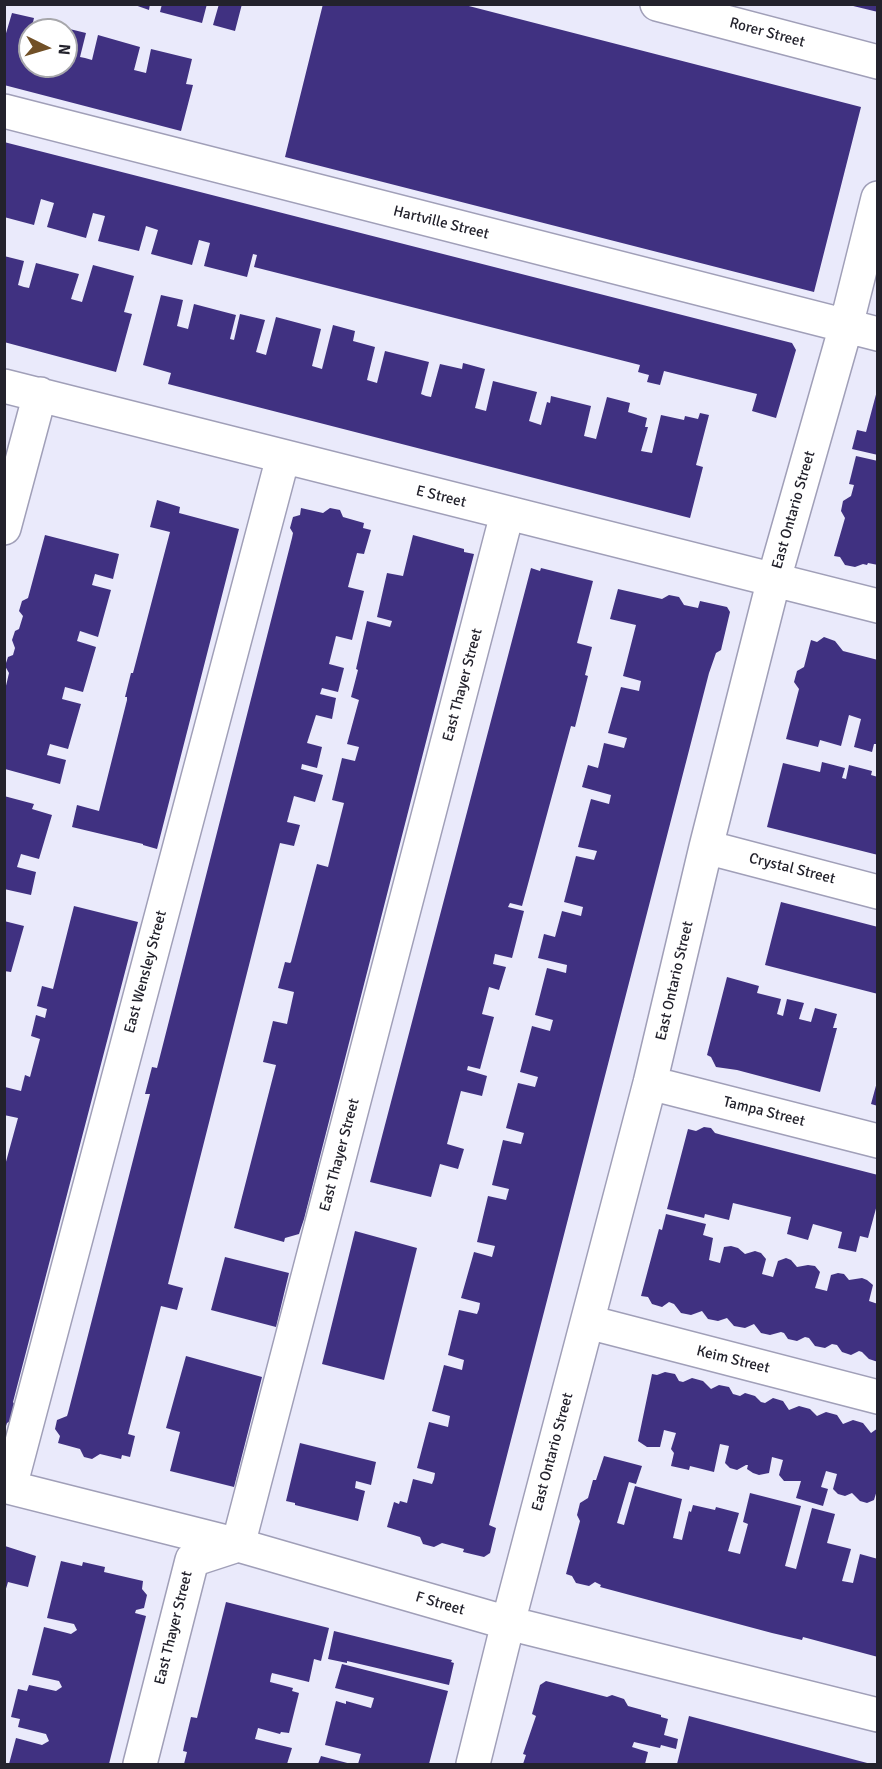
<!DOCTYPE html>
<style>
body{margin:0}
#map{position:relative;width:882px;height:1769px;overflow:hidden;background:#eaeafb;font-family:Signika,sans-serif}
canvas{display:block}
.frame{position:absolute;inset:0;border:6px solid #23222c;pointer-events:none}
.north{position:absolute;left:18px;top:18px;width:60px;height:60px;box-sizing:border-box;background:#fff;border:2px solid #a7a7ab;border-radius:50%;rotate:95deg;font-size:16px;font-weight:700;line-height:24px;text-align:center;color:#23222c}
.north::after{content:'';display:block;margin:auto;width:21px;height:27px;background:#715027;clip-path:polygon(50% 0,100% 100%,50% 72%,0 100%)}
</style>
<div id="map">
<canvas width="882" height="1769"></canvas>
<div class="frame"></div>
<div class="north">N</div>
</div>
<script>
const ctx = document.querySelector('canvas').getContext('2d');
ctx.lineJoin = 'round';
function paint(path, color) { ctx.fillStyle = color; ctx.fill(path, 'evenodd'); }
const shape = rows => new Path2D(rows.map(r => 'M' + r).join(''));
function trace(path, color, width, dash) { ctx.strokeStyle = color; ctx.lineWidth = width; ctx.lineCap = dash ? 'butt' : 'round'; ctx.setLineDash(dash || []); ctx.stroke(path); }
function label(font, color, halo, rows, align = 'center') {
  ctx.font = font + ' Signika,sans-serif'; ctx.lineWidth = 6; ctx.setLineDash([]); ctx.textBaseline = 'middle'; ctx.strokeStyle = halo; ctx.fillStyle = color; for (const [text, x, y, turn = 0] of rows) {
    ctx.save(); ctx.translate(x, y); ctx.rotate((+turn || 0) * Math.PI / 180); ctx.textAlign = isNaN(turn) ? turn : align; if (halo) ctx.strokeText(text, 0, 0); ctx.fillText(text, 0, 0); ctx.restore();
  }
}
paint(shape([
 [132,4,150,4,149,10],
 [162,4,207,4,202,23,160,12],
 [219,4,242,4,235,31,213,25],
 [323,4,461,4,861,107,814,292,285,157],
 [849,4,878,4,878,12,849,5],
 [12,13,34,18,28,43,30,44,30,66,66,66,66,30,43,30,45,23,86,33,80,57,85,58,92,60,98,35,140,47,134,70,146,73,151,49,192,59,186,84,193,85,181,131,4,85,4,40],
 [4,142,792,343,796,350,776,418,752,411,757,394,664,371,660,385,647,382,649,375,638,372,640,365,254,267,257,255,253,254,247,277,204,266,210,243,199,240,192,265,151,254,158,230,146,226,139,251,98,241,105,216,93,213,86,238,47,227,54,203,41,199,34,225,4,217],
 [4,256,24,261,18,285,24,287,29,288,36,263,79,274,71,299,82,302,93,265,134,276,124,312,132,314,116,372,4,342],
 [161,295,183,300,177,326,188,329,194,304,236,315,230,339,234,340,240,314,265,320,256,352,266,355,276,317,321,329,312,366,322,369,333,325,355,331,353,341,375,347,367,380,377,383,385,351,429,362,421,394,426,396,431,397,440,364,462,369,463,363,485,369,475,408,486,411,493,381,537,392,529,421,541,425,547,402,550,403,551,396,591,406,584,436,596,439,607,397,630,403,628,412,647,418,645,427,648,427,641,451,652,453,661,415,684,420,685,416,698,419,700,413,709,415,696,465,703,467,690,518,168,384,171,373,143,365],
 [878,387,878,455,852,449,857,430,866,432],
 [856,456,878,461,878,565,868,563,867,565,863,564,855,567,845,565,840,557,834,556,845,518,841,511,843,501,851,496,854,485,849,484],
 [157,500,180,507,179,513,239,529,157,849,143,845,143,844,72,827,77,805,99,811,127,700,127,697,125,697,131,673,133,673,170,532,150,527],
 [301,508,323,513,330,508,340,510,343,517,364,523,363,528,371,530,364,554,357,553,348,587,364,591,352,640,336,636,329,664,344,668,338,692,322,688,320,694,336,698,332,719,316,715,307,743,322,747,317,768,302,764,301,769,323,775,315,802,294,796,287,822,300,825,294,846,280,843,168,1284,183,1288,177,1310,161,1306,128,1434,135,1436,130,1457,122,1455,121,1459,100,1454,92,1459,84,1457,80,1449,58,1443,60,1436,55,1429,57,1420,67,1416,68,1413,150,1094,145,1094,152,1067,157,1068,292,538,293,533,290,528,293,517,300,515],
 [45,535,119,554,113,579,95,574,92,585,111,590,98,637,80,631,77,641,96,647,83,692,65,687,62,699,81,704,68,749,50,744,47,755,66,760,60,784,5,769,5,690,9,673,5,666,8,657,13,655,15,648,12,640,15,631,19,629,23,616,19,611,22,601,28,598],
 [413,535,464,549,464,552,474,554,304,1219,299,1234,285,1238,284,1242,234,1228,276,1065,263,1062,273,1021,287,1024,294,992,278,988,285,962,290,963,291,962,317,864,328,867,344,803,332,800,342,758,355,761,359,747,347,744,359,700,351,697,358,670,356,669,367,621,390,627,392,621,377,617,387,573,403,576],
 [531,568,540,571,541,568,593,581,577,643,592,647,585,675,588,676,575,727,571,726,522,906,510,903,508,907,524,911,512,958,495,954,493,964,506,967,499,990,489,987,482,1014,494,1017,480,1069,468,1066,467,1070,487,1076,482,1096,461,1091,447,1144,464,1149,458,1169,440,1164,431,1197,370,1182],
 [618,589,662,599,669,595,679,597,684,605,698,608,700,601,727,607,730,612,721,650,716,653,709,673,489,1525,496,1528,490,1553,484,1557,463,1552,464,1549,442,1543,434,1547,423,1544,420,1537,387,1527,394,1502,399,1504,400,1501,407,1503,413,1479,432,1484,434,1479,435,1473,417,1468,429,1422,448,1427,450,1416,432,1411,444,1365,462,1370,464,1360,448,1355,459,1310,477,1314,479,1309,480,1303,461,1298,474,1252,492,1257,495,1246,477,1242,488,1196,506,1200,509,1189,492,1185,503,1140,521,1144,524,1133,506,1128,518,1083,535,1087,538,1077,520,1072,532,1026,550,1031,553,1020,535,1015,547,968,566,973,567,965,538,958,544,934,555,937,562,911,581,916,583,907,564,902,576,856,594,860,597,851,578,847,591,799,609,804,611,795,582,787,588,765,598,768,604,743,624,748,627,738,608,733,621,687,639,691,641,681,623,676,636,625,610,619],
 [824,637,835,641,843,651,878,660,878,744,874,744,872,752,854,747,861,719,849,715,841,746,820,740,818,747,786,739,799,689,794,682,797,671,804,667,811,640,817,642],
 [822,762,845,768,842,778,846,779,849,765,872,771,871,775,878,777,878,855,767,827,783,763,820,772],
 [4,796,34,804,32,809,52,815,39,859,21,854,17,867,36,872,31,895,4,889],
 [781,902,878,927,878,994,765,965],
 [74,906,138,922,13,1402,17,1409,14,1419,7,1423,5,1429,4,1169,18,1118,4,1115,4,1090,5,1087,21,1091,25,1075,30,1077,40,1039,31,1036,36,1015,45,1018,47,1009,37,1006,42,986,53,989],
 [4,921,24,926,11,972,4,971],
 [727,977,759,986,757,993,781,999,777,1014,783,1016,787,999,804,1003,799,1019,811,1022,815,1008,837,1014,833,1028,837,1028,820,1092,737,1070,716,1067,711,1057,707,1055],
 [877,1082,878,1082,878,1106,871,1104],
 [704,1127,711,1128,715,1133,722,1135,878,1175,878,1201,868,1238,860,1236,856,1252,838,1248,842,1232,813,1224,808,1240,787,1234,791,1217,733,1203,729,1220,705,1214,704,1218,667,1209,688,1129,696,1131],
 [666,1214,706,1224,703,1235,713,1238,709,1260,720,1263,724,1247,731,1246,738,1248,745,1254,755,1251,761,1253,766,1259,762,1274,773,1277,778,1261,786,1258,791,1260,797,1267,808,1265,815,1266,820,1272,815,1288,827,1291,831,1275,838,1273,844,1274,849,1280,862,1278,867,1280,873,1285,869,1301,878,1304,878,1362,869,1359,862,1352,859,1351,851,1355,842,1352,837,1345,832,1344,825,1348,815,1346,809,1338,805,1337,797,1341,788,1339,784,1333,781,1332,770,1335,761,1333,754,1324,745,1328,734,1326,727,1318,718,1321,708,1319,702,1311,691,1315,681,1313,674,1304,669,1302,662,1307,652,1304,648,1297,641,1296,659,1229,662,1230],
 [355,1231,417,1248,384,1380,322,1364],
 [225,1257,289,1273,276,1327,211,1310],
 [186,1356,262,1377,234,1487,170,1471,180,1432,166,1428],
 [665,1372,675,1374,679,1381,683,1382,692,1378,703,1381,711,1389,719,1385,729,1387,733,1394,740,1396,745,1393,755,1396,761,1402,765,1403,773,1398,783,1401,789,1410,799,1406,810,1409,817,1416,826,1412,837,1415,843,1424,853,1420,863,1423,871,1433,878,1428,878,1487,874,1500,867,1503,860,1501,852,1493,845,1496,838,1494,833,1489,837,1474,826,1471,821,1487,828,1489,823,1506,796,1498,801,1481,784,1481,779,1475,783,1460,772,1457,769,1473,759,1475,753,1473,747,1469,748,1465,746,1465,737,1470,730,1468,725,1463,729,1446,720,1444,714,1472,690,1466,689,1470,671,1466,674,1453,671,1449,676,1433,664,1430,660,1447,647,1447,638,1441,652,1374,657,1375],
 [300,1443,376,1462,371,1485,356,1481,355,1488,365,1491,358,1521,295,1505,295,1503,286,1501],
 [604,1456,642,1466,636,1484,629,1482,617,1523,624,1525,635,1486,682,1499,673,1538,682,1540,689,1511,691,1512,693,1505,715,1510,716,1507,739,1513,728,1551,740,1554,748,1524,743,1522,750,1493,801,1506,785,1566,796,1569,812,1508,835,1514,827,1543,851,1549,842,1581,853,1583,860,1554,878,1559,878,1657,803,1637,802,1640,772,1633,600,1587,601,1585,595,1582,589,1586,576,1583,572,1576,566,1574,580,1521,577,1515,580,1503,588,1498,593,1480,596,1480],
 [5,1546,36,1556,28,1587,8,1582,5,1592],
 [61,1561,82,1566,83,1562,105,1567,104,1572,143,1581,142,1589,147,1595,144,1608,136,1610,135,1613,146,1616,109,1764,9,1764,16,1738,42,1745,49,1741,46,1734,18,1727,20,1719,11,1717,18,1689,27,1691,29,1685,56,1691,62,1687,59,1681,32,1675,44,1627,71,1634,77,1630,74,1624,47,1618],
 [226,1602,329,1628,321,1661,314,1659,309,1682,272,1673,271,1676,270,1682,293,1688,292,1691,299,1693,289,1733,281,1732,280,1734,258,1728,255,1739,292,1748,287,1764,184,1764,187,1752,183,1751,184,1746,191,1717,197,1718],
 [334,1631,452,1660,451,1662,454,1663,449,1685,347,1661,347,1663,328,1659],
 [342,1664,448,1691,429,1764,358,1764,361,1754,325,1745,336,1701,346,1704,346,1701,371,1708,374,1698,335,1688],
 [546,1681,607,1697,612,1695,624,1699,628,1706,661,1715,661,1717,668,1719,664,1735,678,1739,676,1749,661,1745,660,1748,634,1742,632,1747,648,1752,645,1764,523,1764,526,1755,523,1754,536,1716,532,1714,540,1685],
 [689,1716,871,1764,677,1764],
 [321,1756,351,1764,318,1764]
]), '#403181');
const street = shape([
 [657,4,878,62],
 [4,111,878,334],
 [4,386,878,606],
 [4,528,40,394],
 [706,847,878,892],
 [650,1083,878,1141],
 [588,1322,878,1397],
 [4,1486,238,1545,508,1623,878,1715],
 [10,1487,283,457],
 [140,1764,192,1560,238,1545,507,514],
 [473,1764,508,1623,650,1083,706,847,774,579,846,326,878,198]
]);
trace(street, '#a09fb8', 36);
trace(street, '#fff', 33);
label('15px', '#23222c', '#fff', [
 ["Rorer Street",767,33,15],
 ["Hartville Street",441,223,14],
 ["E Street",441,497,14],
 ["East Ontario Street",794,510,-74],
 ["East Thayer Street",463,685,-75],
 ["Crystal Street",792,869,14],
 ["East Wensley Street",146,972,-75],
 ["East Ontario Street",675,981,-77],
 ["Tampa Street",764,1112,14],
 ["East Thayer Street",340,1155,-75],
 ["Keim Street",733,1360,14],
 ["East Ontario Street",553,1452,-75],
 ["F Street",440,1604,16],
 ["East Thayer Street",174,1628,-76]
]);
</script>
